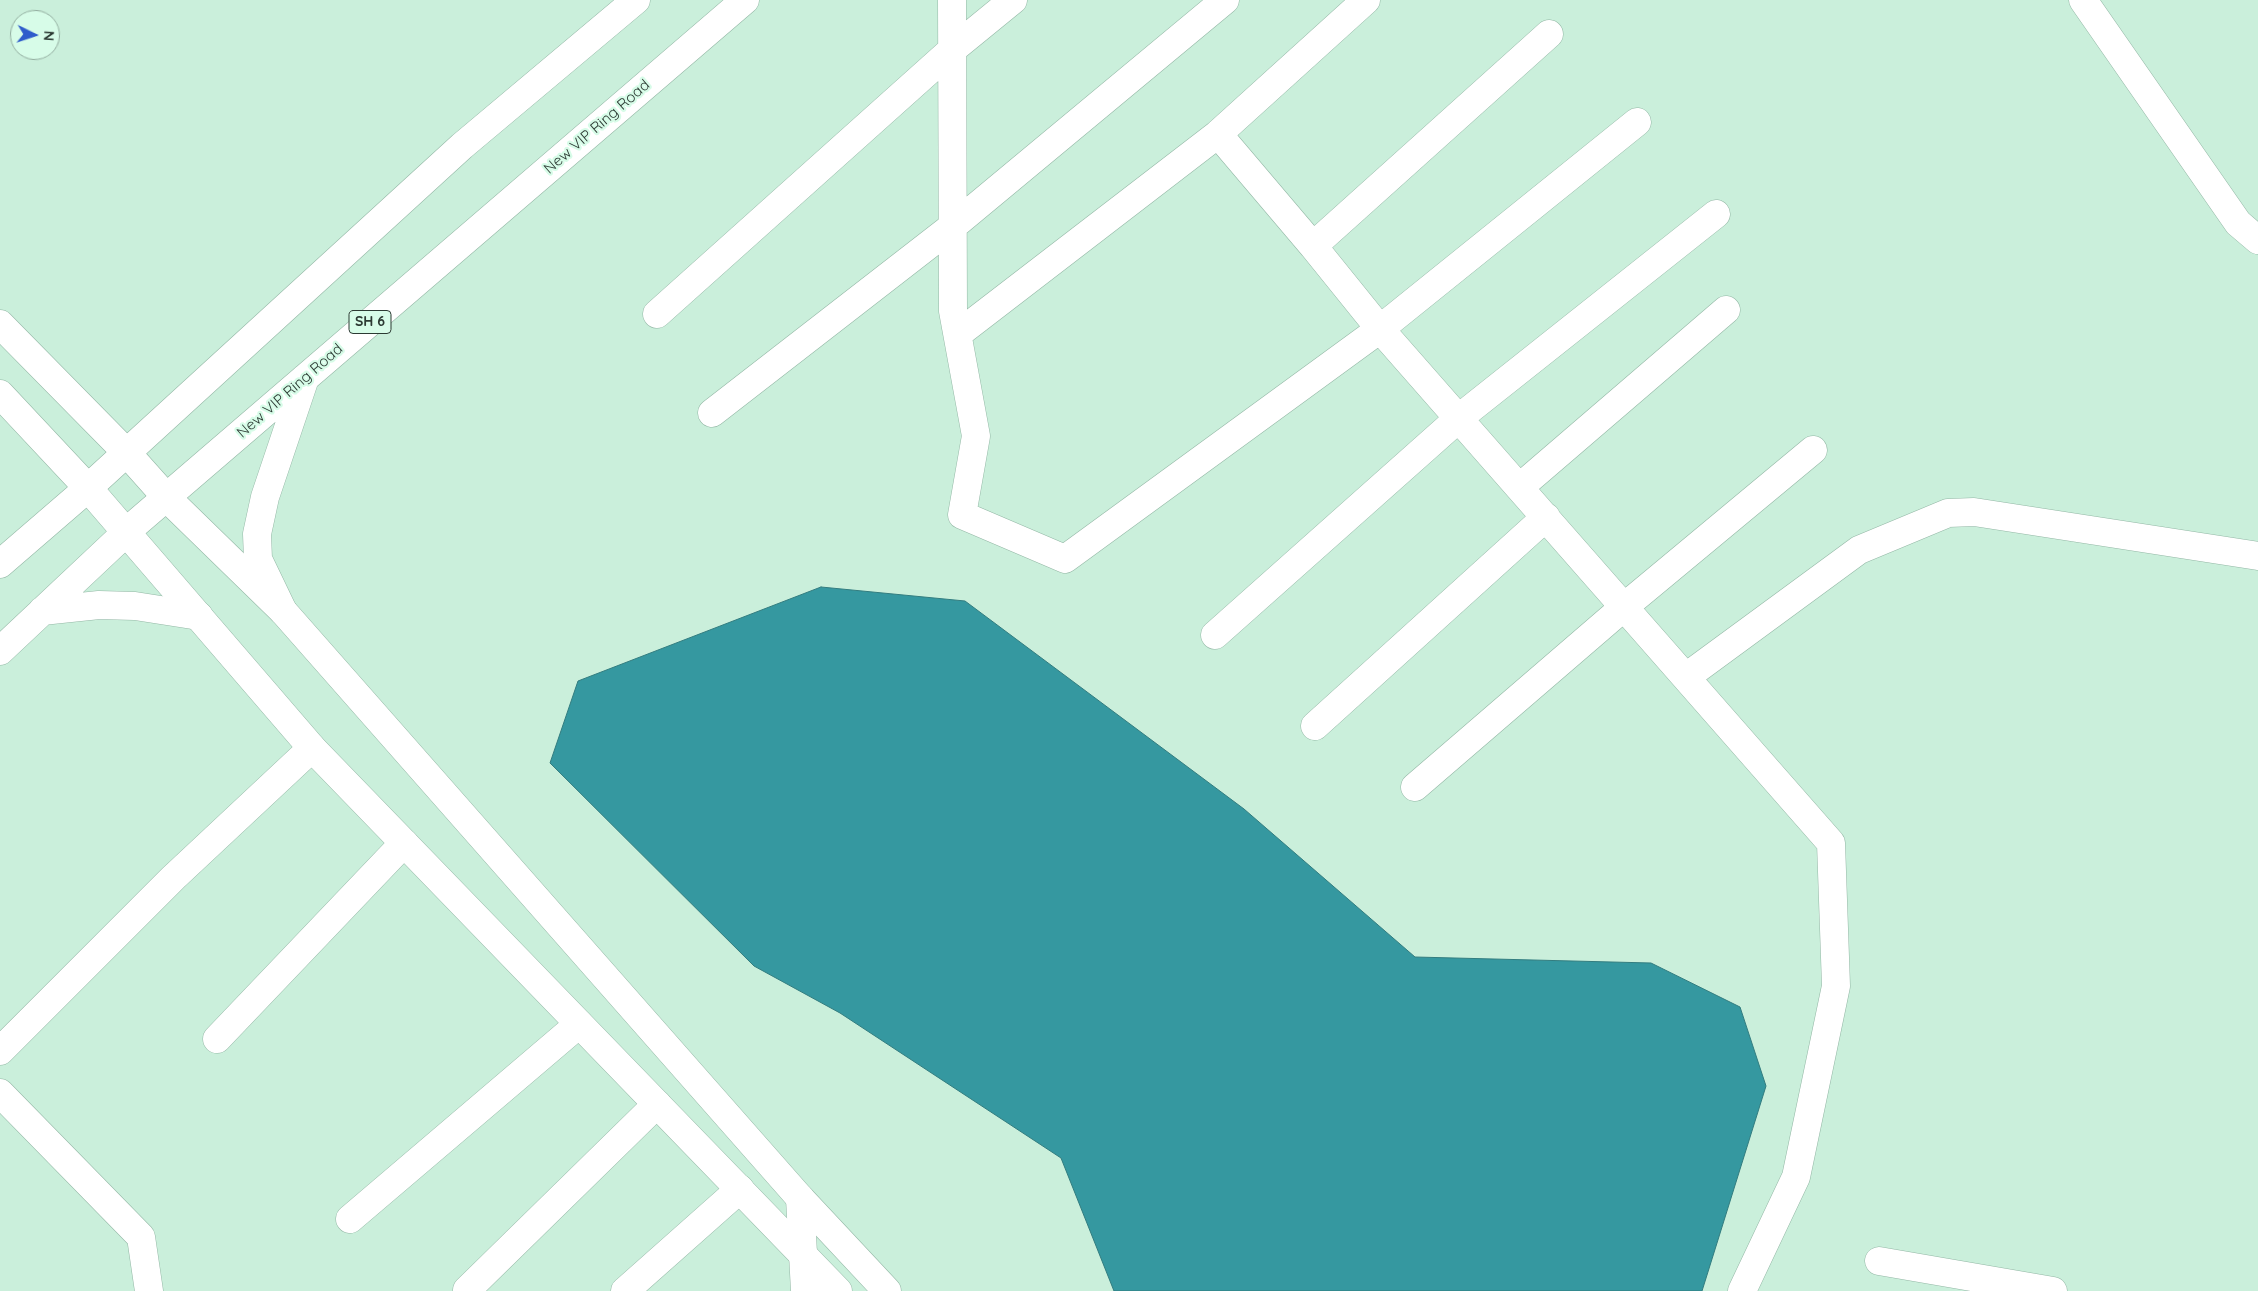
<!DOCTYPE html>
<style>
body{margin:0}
#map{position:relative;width:2258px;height:1291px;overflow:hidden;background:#caefdb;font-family:Quicksand,sans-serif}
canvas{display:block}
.north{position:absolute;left:10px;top:10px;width:50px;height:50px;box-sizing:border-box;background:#d7fce8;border:1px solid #93aea0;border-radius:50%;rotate:94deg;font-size:14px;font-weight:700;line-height:20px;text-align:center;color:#2c3a33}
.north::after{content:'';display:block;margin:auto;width:18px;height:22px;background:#2e5ccb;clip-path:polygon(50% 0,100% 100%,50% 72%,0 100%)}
</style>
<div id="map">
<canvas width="2258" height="1291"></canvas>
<div class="north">N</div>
</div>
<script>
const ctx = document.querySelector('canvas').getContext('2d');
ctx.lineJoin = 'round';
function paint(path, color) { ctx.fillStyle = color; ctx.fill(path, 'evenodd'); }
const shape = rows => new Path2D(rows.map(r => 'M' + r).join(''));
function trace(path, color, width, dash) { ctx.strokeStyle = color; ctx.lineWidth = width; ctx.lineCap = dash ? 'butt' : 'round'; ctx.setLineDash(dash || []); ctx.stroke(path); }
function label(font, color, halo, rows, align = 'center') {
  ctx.font = font + ' Quicksand,sans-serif'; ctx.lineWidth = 4.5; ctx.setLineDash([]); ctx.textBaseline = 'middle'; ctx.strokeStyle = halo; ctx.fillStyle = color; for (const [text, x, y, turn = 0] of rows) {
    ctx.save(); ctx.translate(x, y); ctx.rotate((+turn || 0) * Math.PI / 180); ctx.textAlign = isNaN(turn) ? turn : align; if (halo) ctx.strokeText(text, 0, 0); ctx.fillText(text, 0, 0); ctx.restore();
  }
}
const water = shape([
 [821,587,965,601,1244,809,1415,957,1651,963,1740,1007,1766,1086,1702,1291,1114,1291,1061,1158,840,1013,754,966,550,763,578,681,821,587]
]);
paint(water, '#3598a0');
trace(water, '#327c7f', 1);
const street = shape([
 [952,0,953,311,976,436,962,515,1065,559,1380,329,1637,122],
 [2083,0,2238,223,2258,240],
 [1218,134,1366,0],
 [1313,246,1549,34],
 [657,314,953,49,1013,0],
 [958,334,1218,134,1313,246,1380,329,1831,843,1836,986,1796,1177,1742,1291],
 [712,413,953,226,1225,0],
 [1520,487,1726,310],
 [1215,635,1459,418,1716,214],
 [1686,677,1859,550,1948,513,1974,512,2258,556],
 [1315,726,1546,517],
 [1415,787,1624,607,1813,450],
 [217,1039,404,843],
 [0,1051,173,878,312,748],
 [0,1093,141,1237,149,1291],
 [800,1198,805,1291],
 [350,1219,579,1024],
 [1879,1261,2053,1291],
 [467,1290,657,1104],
 [625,1291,740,1189]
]);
const secondary = shape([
 [0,324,126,452,167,498,283,611,800,1198,887,1291],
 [0,394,88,488,312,748,838,1291]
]);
const primary = shape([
 [0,564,88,488,462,146,636,0],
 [42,611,99,605,135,606,199,616],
 [283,611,258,559,257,534,265,497,305,378],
 [0,651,134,525,745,0]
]);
trace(street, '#93b7a5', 29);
trace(secondary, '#93b7a5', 29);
trace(primary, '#93b7a5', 29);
trace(street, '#fff', 28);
trace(secondary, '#fff', 28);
trace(primary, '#fff', 28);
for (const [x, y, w] of [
 [370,322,42]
]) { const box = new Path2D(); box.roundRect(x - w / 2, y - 11.5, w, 23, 4); ctx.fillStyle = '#d7fce8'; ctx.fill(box); trace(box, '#2c3a33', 1); }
label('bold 14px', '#2c3a33', null, [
 ["SH 6",370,322]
]);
label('15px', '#2c3a33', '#d7fce8', [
 ["New VIP Ring Road",597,127,-41],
 ["New VIP Ring Road",290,391,-41]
]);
</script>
